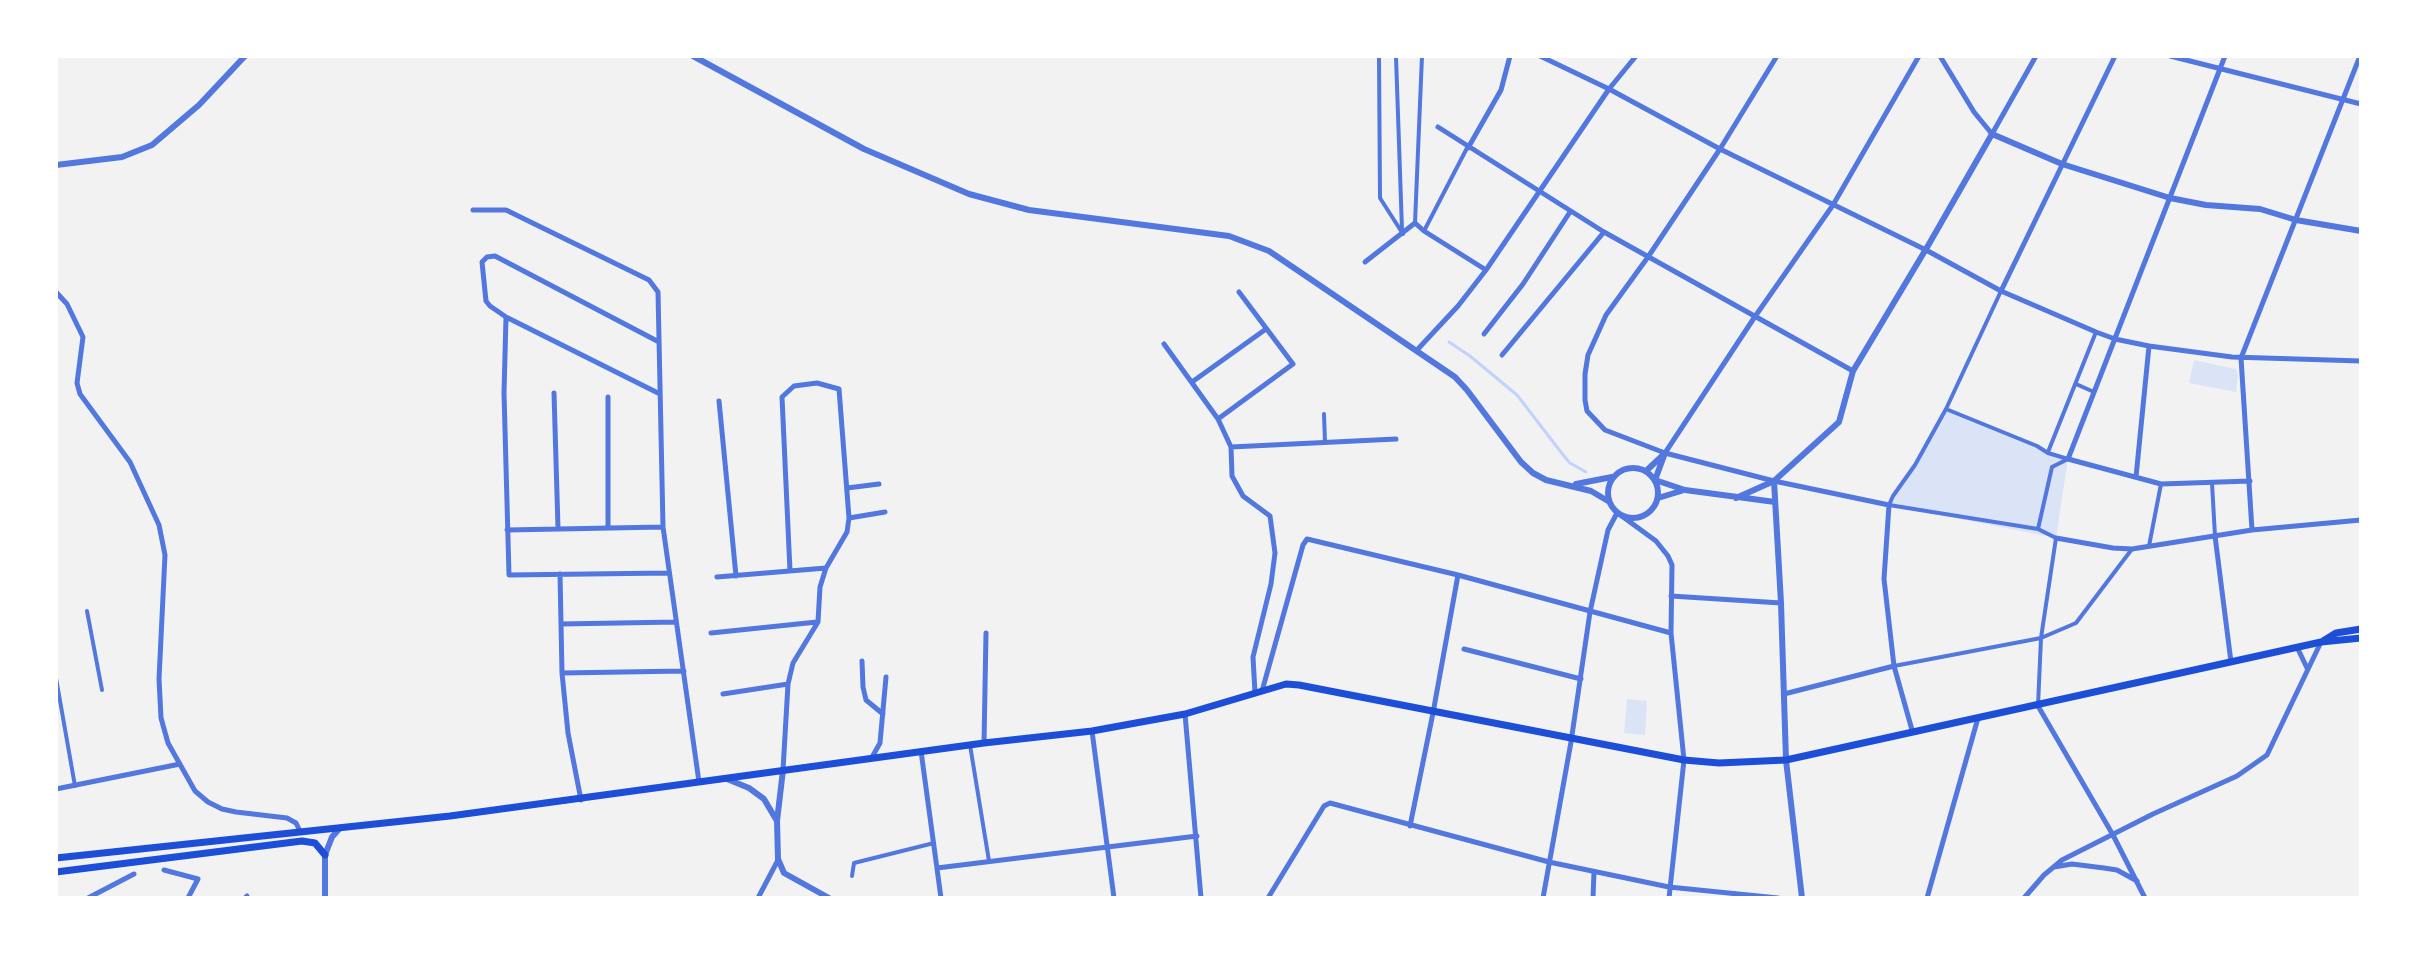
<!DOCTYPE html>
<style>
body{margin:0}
#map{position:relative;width:2417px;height:954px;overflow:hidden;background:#f2f2f2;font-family:Commissioner,sans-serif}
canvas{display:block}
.frame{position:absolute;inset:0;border:58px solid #fff;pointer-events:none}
</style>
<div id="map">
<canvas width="2417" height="954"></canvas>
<div class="frame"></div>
</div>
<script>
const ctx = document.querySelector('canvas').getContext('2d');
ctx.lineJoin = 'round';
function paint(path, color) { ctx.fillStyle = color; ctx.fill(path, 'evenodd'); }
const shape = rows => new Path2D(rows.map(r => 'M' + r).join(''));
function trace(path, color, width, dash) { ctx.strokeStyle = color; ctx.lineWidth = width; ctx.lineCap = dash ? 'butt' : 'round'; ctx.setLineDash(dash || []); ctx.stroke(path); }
paint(shape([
 [2194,360,2236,369,2238,376,2236,392,2189,383],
 [1947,409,2068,459,2056,538,1889,505],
 [1627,699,1647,701,1645,735,1624,733]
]), '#dbe4f7');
trace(shape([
 [1449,342,1470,356,1517,395,1564,456,1570,463,1586,472]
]), '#bfd3fe', 3);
trace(shape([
 [1396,57,1402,230],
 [1379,58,1380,198,1403,234],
 [1415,223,1422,56],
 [1424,231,1467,148],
 [2001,291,1946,409,1915,465,1893,496,1889,505,2038,529,2056,538,2041,638,2038,706],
 [2076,384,2094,392],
 [1946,409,2037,446,2048,453,2068,459],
 [1324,414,1325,442],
 [2048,452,2096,332],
 [2212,483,2215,536],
 [2038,529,2052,467,2068,459],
 [2149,546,2161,484],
 [87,611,102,690],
 [1894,666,2041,638,2076,623,2132,549],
 [56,678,75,786],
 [970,745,989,861],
 [852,876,854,863,934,843]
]), '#5277de', 4);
trace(shape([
 [1540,56,1609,89,1720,149,1926,250,2001,291,2096,332,2115,339,2149,346,2232,357,2361,361],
 [1777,56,1720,149,1648,257,1606,315,1588,355,1585,374,1585,400,1587,411,1605,430,1665,453,1774,481,1889,505,1884,579,1894,666,1912,730],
 [1940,56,1974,112,1992,134,2036,56],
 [2170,56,2361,104],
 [2225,56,2068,459,2161,484,2250,481],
 [1438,127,1604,232,1853,371],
 [1468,148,1501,90,1510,56],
 [473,210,506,210,649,280,658,292,663,527,699,782],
 [1365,262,1415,223,1424,231,1486,270],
 [2001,291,2115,56],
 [56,292,67,304,83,337,77,383,80,394,130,462,159,525,165,555,159,679,161,718,168,743,195,791,208,802,222,809,236,812,287,818,296,823,300,831],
 [506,317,660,394],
 [1484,334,1523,284,1570,212],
 [659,342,495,256,487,257,482,262,486,301,490,306,506,317,504,393,509,575,668,573],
 [1164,344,1218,419,1231,447,1232,476,1243,496,1270,516,1275,553,1271,584,1253,657,1255,693],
 [1417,350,1458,306,1486,270,1609,89,1636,56],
 [1502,355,1604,232],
 [1192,382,1266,329],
 [554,393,558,528],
 [608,397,608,527],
 [719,401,736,576],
 [1218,419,1293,364,1239,292],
 [1231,447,1396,439],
 [1665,453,1754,318,1833,205,1919,56],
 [2136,477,2149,346],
 [847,488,879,484],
 [1619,514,1656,541,1668,556,1672,565,1671,633,1684,760,1669,898],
 [849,518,885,512],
 [507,530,663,527],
 [2252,530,2241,358,2360,56],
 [2215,536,2231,662],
 [2056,538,2113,548,2132,549,2252,530,2361,520],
 [560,574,562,673,568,733,581,800],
 [717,577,826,568],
 [1671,596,1781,603],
 [561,624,676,622],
 [711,633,817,622],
 [2297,647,2307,668],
 [1464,649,1581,679],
 [862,661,863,687,866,700,883,714],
 [562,673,684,671],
 [1262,691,1303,545,1307,539,1458,575,1671,633],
 [723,694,788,684],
 [1784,694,1894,666],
 [2038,706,2113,835,2145,898],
 [1185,714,1201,898],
 [1092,731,1114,898],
 [984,743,986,633],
 [921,751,941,898],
 [871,759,880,743,886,677],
 [783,770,788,684,793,663,818,622,820,587,826,568,847,532,849,518,839,389,817,383,794,386,782,397,790,571],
 [56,789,180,764],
 [1410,826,1433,713,1458,575],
 [2054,867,2072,864,2104,868,2117,870,2137,881],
 [937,868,1197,836],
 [164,870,198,879,188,898],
 [88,898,134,874],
 [245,898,247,896],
 [758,898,778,860],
 [1268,898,1324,806,1330,803,1549,862,1669,887,1778,898],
 [1543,898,1571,742,1590,612,1608,530,1617,513],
 [1593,898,1594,872],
 [1927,898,1978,718],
 [2024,898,2044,875,2062,860,2153,814,2237,776,2267,755,2321,642]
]), '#5277de', 5);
trace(shape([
 [693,56,864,149,969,194,1029,210,1229,236,1269,251,1455,377,1467,390,1521,462,1533,473,1546,480,1591,491,1608,501],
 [56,165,122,157,152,145,199,105,245,56],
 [1665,453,1655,480,1685,490,1775,502],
 '1608 493a25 25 0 1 1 50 0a25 25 0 1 1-50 0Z',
 [1646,471,1662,456],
 [1774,481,1781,603,1786,760,1802,898],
 [1576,484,1612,477],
 [1658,498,1681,491],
 [1736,498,1774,481,1839,422,1853,371,1929,244,1992,134,2062,164,2170,198,2206,205,2260,209,2296,220,2361,231],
 [783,770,777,821,778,859,784,873,829,898],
 [727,779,749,788,764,799,777,821],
 [325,898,325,855,332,837,340,828]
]), '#5277de', 6);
trace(shape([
 [2323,641,2336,633,2361,629],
 [56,858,450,816,984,743,1092,731,1185,714,1286,684,1299,685,1684,760,1719,763,1786,760,2321,642,2361,638],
 [56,872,302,841,315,843,325,855]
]), '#1d4ed8', 7);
</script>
